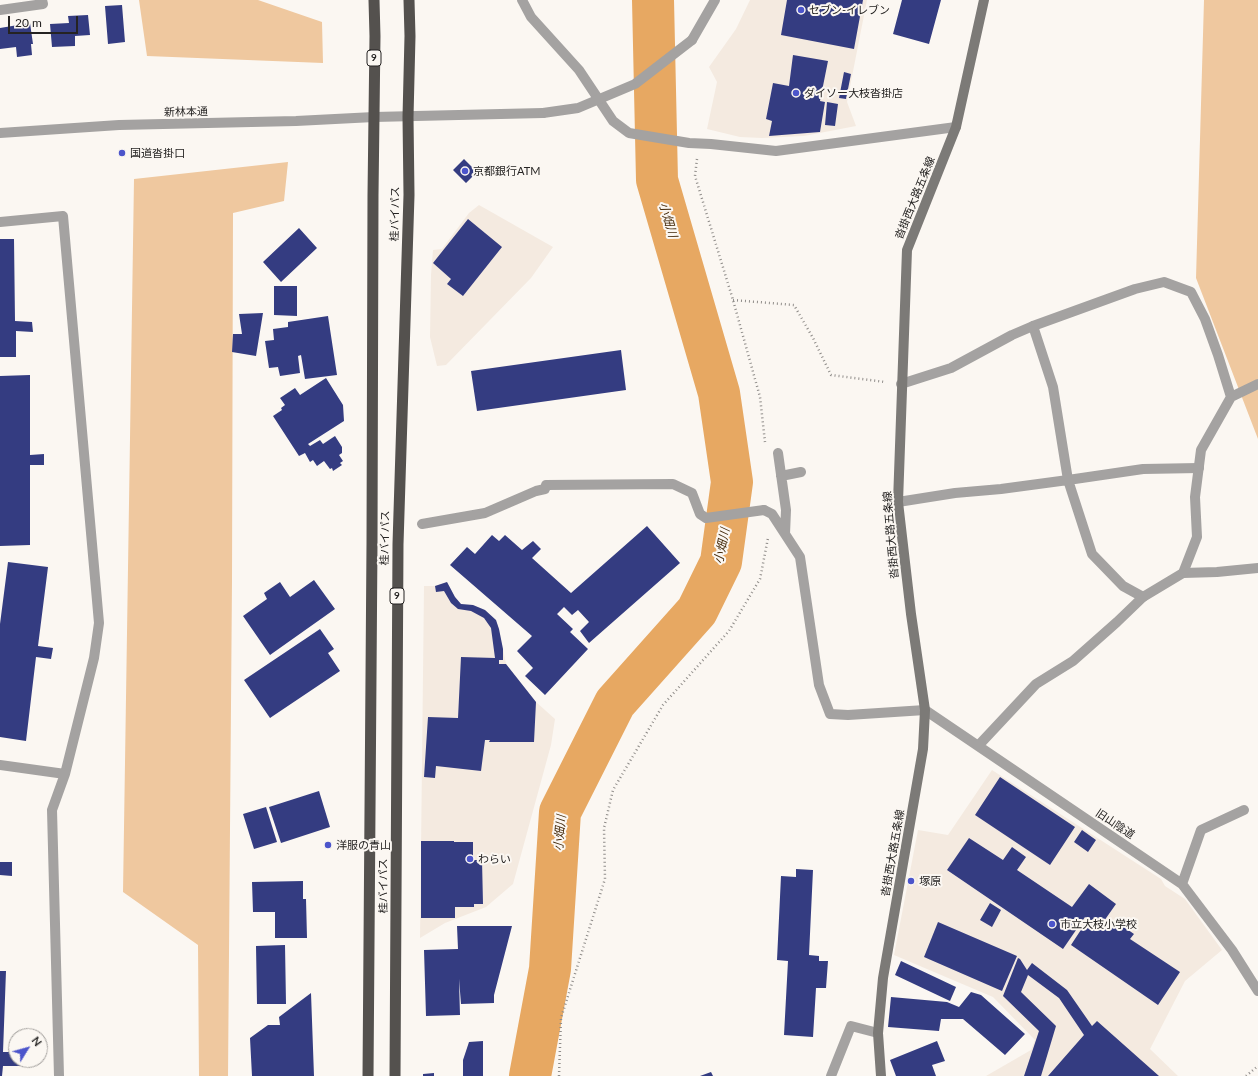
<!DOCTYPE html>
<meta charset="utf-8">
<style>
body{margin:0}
#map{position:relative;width:1258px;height:1076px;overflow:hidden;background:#fbf7f2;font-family:Lato,sans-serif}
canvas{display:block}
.north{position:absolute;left:8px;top:1028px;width:40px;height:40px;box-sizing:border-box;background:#fbf7f2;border:1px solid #a5a29f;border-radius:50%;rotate:53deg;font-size:11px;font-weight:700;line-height:16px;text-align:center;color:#252322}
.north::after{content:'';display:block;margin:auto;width:14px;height:18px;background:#4c55cb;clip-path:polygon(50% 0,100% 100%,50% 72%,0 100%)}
.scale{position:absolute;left:8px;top:16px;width:70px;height:18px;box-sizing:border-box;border:2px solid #252322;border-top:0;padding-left:5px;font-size:12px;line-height:14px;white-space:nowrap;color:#252322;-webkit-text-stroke:3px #fbf7f2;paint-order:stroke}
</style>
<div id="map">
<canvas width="1258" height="1076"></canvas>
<div class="north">N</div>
<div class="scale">20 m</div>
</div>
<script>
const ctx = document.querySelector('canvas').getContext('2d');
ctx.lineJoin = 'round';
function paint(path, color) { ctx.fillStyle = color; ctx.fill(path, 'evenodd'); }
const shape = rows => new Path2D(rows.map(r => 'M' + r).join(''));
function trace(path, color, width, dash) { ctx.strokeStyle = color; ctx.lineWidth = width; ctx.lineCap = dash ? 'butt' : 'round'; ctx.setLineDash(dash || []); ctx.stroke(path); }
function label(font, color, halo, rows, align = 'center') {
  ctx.font = font + ' Lato,"Noto Sans JP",sans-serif'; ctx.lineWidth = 4; ctx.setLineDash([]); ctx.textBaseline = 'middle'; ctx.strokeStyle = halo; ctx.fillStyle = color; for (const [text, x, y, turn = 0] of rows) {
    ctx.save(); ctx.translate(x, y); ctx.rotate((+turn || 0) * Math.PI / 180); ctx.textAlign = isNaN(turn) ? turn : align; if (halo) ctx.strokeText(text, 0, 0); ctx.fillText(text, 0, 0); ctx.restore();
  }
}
paint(shape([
 [750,0,867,0,847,102,856,126,804,136,762,138,740,137,707,129,717,82,709,67,736,29],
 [479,205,553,247,531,278,446,365,437,366,430,337,431,275,433,250,442,249,469,213],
 [447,582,455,597,461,604,473,605,485,610,496,620,499,629,506,664,536,702,555,719,551,745,513,884,486,907,445,923,420,938,424,586,435,586],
 [992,770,1161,879,1165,886,1185,899,1222,950,1185,981,1150,1049,1178,1076,986,1076,1031,1050,1035,1040,993,997,894,955,918,830,948,835]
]), '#f4eae0');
paint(shape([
 [139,0,258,0,322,22,323,63,147,56],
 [1204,0,1258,0,1258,439,1196,278],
 [288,162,284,201,233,213,232,581,228,1076,199,1076,198,945,123,892,134,179]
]), '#efc89f');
trace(shape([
 [530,1076,550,969,560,812,615,703,697,611,721,562,732,482,719,393,657,180,653,0]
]), '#e7a862', 42);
paint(shape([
 [787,0,863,0,854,49,781,35],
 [902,0,941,0,929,44,893,34],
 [122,5,125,42,108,44,105,6],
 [88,15,90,35,75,36,75,46,52,47,50,24,69,23,68,16],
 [30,23,33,44,31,44,32,55,17,57,16,47,0,49,0,28],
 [793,55,828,61,820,101,825,102,820,132,769,136,772,121,766,119,773,83,789,86],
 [844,72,851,74,846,99,839,98],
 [827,102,838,104,835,126,825,125],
 [464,159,477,172,466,183,453,170],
 [468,219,502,247,463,296,447,284,451,279,433,263],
 [299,228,317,248,281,282,263,262],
 [0,239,14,239,15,321,32,322,33,332,16,331,16,357,0,357],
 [274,286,297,286,297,316,274,315],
 [263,313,256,356,232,352,233,334,242,334,239,314],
 [328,316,337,375,305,379,301,355,298,356,300,373,280,376,278,367,269,368,265,341,274,340,273,329,288,327,288,322],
 [621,350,626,390,477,411,471,371],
 [30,375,30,455,44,454,44,465,30,465,30,545,0,546,0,376],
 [326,378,343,405,344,421,308,444,310,446,320,440,323,444,335,436,342,447,342,453,339,455,343,461,340,463,342,465,333,471,332,468,330,469,324,461,317,466,313,460,310,462,305,453,299,456,273,416,282,410,281,408,285,405,280,398,295,388,300,395],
 [647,526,680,563,589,643,580,631,589,622,578,610,572,615,564,607,557,614,573,629,570,632,588,649,545,695,525,676,533,668,517,651,532,636,450,565,467,547,475,554,492,535,499,541,505,535,522,550,533,541,541,549,532,558,571,593],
 [8,562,48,567,38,646,53,648,51,659,36,657,26,741,0,737,0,624],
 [314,580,335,609,270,655,243,616,267,599,264,593,280,582,290,597],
 [447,582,455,597,461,604,473,605,485,610,496,620,499,629,503,649,503,660,499,660,499,664,506,664,536,702,534,742,489,742,490,740,485,740,481,771,436,766,435,778,424,777,428,717,458,718,461,657,495,658,491,628,484,618,471,611,458,609,451,603,444,591,436,592,435,586],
 [320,629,334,649,328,653,340,671,270,718,244,680],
 [1000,777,1075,827,1050,865,975,815],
 [319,791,330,827,281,843,269,807],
 [266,807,277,842,254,849,243,814],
 [1082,830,1096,840,1088,852,1074,842],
 [969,838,1003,860,1012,847,1026,857,1017,870,1072,907,1089,884,1116,904,1104,921,1118,930,1121,925,1134,934,1130,939,1180,972,1158,1005,1071,945,1088,919,1085,917,1063,949,947,870],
 [421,841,454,841,454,842,473,842,473,860,482,860,483,904,474,904,474,907,455,907,455,918,421,918],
 [0,862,12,862,12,876,0,875],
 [796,869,813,870,809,955,819,956,819,961,828,961,826,988,816,988,813,1037,784,1035,788,961,777,960,781,876,796,877],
 [303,881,303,899,306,899,307,938,275,938,275,912,253,912,252,882],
 [990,903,1001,910,992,927,980,920],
 [938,922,1017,956,1002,991,924,957],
 [457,926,512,926,494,995,494,1003,461,1004,459,979,460,1015,426,1016,424,950,458,949],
 [285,945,286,1004,257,1004,256,946],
 [1018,958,1020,959,1027,970,1032,963,1067,990,1092,1026,1097,1021,1159,1076,1048,1076,1084,1035,1059,998,1028,975,1021,992,1056,1026,1041,1076,1024,1076,1039,1031,1003,996],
 [901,961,956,987,950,1001,895,975],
 [0,971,6,971,3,1052,16,1052,16,1060,20,1060,20,1066,3,1066,2,1076,0,1076],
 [971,992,981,995,1025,1034,1005,1055,963,1019,941,1019,939,1031,888,1027,891,997,947,1002,959,1007],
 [311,993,314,1076,252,1076,250,1038,268,1025,280,1025,279,1017],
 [483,1041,483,1076,463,1076,463,1060,469,1042],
 [937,1041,945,1061,932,1065,936,1076,896,1076,890,1060],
 [711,1072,713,1076,700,1076],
 [434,1073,434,1076,423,1076,423,1074]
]), '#343c81');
trace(shape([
 [697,159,695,176,733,300,760,397,765,442],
 [733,300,794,305,813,338,831,375,885,382],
 [559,1076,561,1018,605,879,604,828,613,790,663,705,729,631,760,579,768,538],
 [1246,1076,1258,1066]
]), '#908d8a', 2.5, [1, 3]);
trace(shape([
 [0,222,63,216,99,623,94,658,65,774,52,810,59,1076],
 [1033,326,1053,387,1068,480,1092,554,1123,586,1143,597],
 [898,502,955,493,1001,489,1068,480,1143,469,1199,468],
 [422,524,485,513,536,491,545,489,546,485,673,484,692,493,700,514,706,518,764,510],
 [1183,573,1217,572,1258,568],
 [0,765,65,774]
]), '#a4a2a1', 10);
trace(shape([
 [522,0,531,17,579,70,613,121,629,133,689,143,711,144,776,151,956,127],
 [0,10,43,4,42,0],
 [901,384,951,368,1012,335,1033,326,1135,289,1164,282,1191,292,1205,319,1218,355,1231,397,1201,450,1195,497,1197,537,1183,573,1143,597,1117,622,1073,661,1036,684,978,746],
 [1231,397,1258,384],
 [778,453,786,510,785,534],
 [781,476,801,472],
 [764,510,772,514,800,557,819,685,830,714,848,715,925,710,1182,884,1232,950,1258,991],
 [1182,884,1201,830,1244,810],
 [831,1076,851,1026,878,1033]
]), '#a4a2a1', 10);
trace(shape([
 [692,40,715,0],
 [0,133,119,125,296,121,374,117,543,113]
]), '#a4a2a1', 10);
trace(shape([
 [881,1076,878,1033,883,978,923,749,925,710,911,614,898,502,907,250,956,127,984,0]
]), '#7c7a77', 10);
trace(shape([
 [368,1076,372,543,373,195,375,36,374,0],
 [395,1076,398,544,409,195,408,117,410,36,409,0]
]), '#54514e', 11);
trace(shape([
 [543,113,578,108,635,84,692,40]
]), '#a4a2a1', 10);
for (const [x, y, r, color] of [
 [801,10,4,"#4c55cb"],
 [796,93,4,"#4c55cb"],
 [122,153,4,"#4c55cb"],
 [465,171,4,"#4c55cb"],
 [328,845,4,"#4c55cb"],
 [470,859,4,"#4c55cb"],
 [911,881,4,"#4c55cb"],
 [1052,924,4,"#4c55cb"]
]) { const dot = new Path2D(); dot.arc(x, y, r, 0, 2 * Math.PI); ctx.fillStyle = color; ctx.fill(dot); trace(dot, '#fbf7f2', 1.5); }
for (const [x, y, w] of [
 [374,58,14],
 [397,596,14]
]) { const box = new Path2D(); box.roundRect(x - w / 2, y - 8, w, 16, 3); ctx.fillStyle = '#fbf7f2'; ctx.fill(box); trace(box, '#252322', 1); }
label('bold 10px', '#252322', null, [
 ["9",374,58],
 ["9",397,596]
]);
label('11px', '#252322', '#fbf7f2', [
 ["セブン-イレブン",809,10],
 ["ダイソー大枝沓掛店",804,93],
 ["国道沓掛口",130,153],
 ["京都銀行ATM",473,171],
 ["洋服の青山",336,845],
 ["わらい",478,859],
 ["塚原",919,881],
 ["市立大枝小学校",1060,924]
], 'left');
label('11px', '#252322', '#fbf7f2', [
 ["新林本通",186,112,-1],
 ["沓掛西大路五条線",915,198,-68],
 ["桂バイパス",395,214,-89],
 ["沓掛西大路五条線",891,535,-95],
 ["桂バイパス",385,538,-89],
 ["旧山陰道",1115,824,34],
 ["沓掛西大路五条線",893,853,-80],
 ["桂バイパス",383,886,-90]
]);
label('italic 12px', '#442a0b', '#fbf7f2', [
 ["小畑川",668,220,74],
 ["小畑川",722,546,-79],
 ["小畑川",560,833,-85]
]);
</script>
